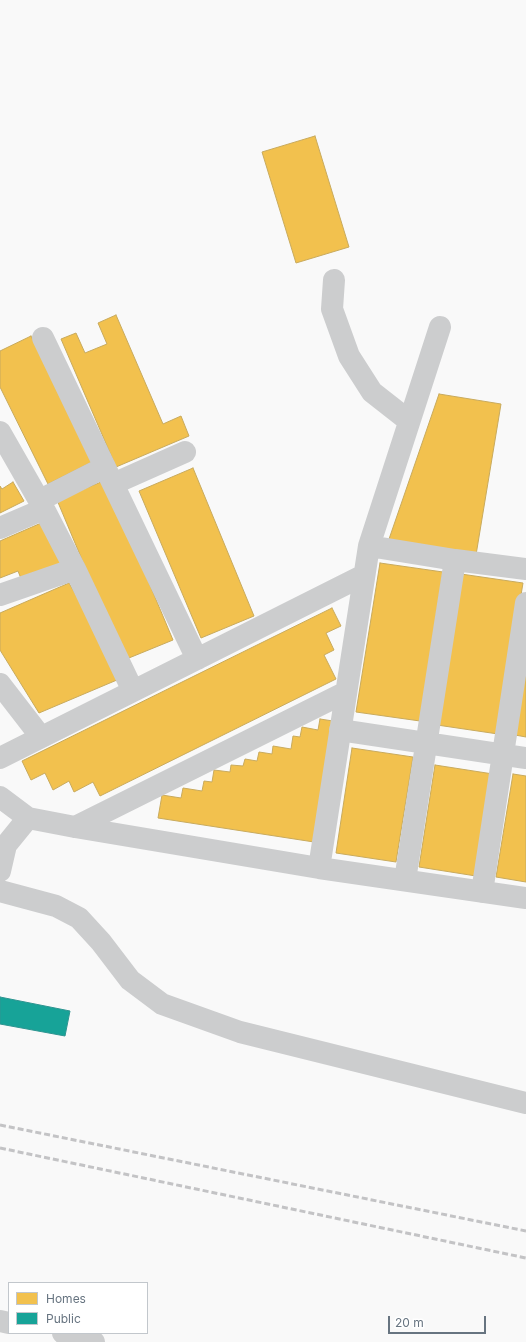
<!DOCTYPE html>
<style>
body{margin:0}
#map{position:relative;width:526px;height:1342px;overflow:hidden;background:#f9f9f9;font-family:Inter,sans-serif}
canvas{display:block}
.legend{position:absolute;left:8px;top:1282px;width:140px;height:52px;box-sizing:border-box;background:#fff;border:1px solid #c2c7cc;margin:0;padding:5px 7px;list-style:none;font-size:12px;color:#677480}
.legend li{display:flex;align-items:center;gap:8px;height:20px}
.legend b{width:20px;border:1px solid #c2c7cc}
.scale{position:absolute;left:388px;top:1316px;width:98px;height:18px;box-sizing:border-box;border:2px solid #677480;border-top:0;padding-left:5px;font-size:12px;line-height:14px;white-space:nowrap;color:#677480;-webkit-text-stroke:3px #fff;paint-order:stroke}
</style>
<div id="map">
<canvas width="526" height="1342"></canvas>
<ul class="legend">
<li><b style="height:11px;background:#f2c14e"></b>Homes</li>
<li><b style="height:11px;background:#17a398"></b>Public</li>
</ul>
<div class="scale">20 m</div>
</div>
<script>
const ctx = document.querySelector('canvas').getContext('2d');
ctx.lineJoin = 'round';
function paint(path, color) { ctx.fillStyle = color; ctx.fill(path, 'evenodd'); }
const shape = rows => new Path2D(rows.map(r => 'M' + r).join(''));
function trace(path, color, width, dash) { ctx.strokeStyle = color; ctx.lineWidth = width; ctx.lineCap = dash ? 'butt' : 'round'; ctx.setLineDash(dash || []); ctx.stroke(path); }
const homes = shape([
 [315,136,349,247,296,263,262,152,315,136],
 [116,315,163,424,181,416,189,436,116,467,61,339,76,333,85,353,107,344,98,323,116,315],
 [31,336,94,461,48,484,0,387,0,351,31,336],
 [439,394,501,404,476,555,388,542,439,394],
 [193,468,254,616,201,638,139,491,193,468],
 [106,480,173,640,124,660,57,500,106,480],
 [13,482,24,501,0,513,0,486,2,489,13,482],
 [48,520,66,563,22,581,18,571,0,578,0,541,48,520],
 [380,563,443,572,420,721,356,712,380,563],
 [461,574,523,583,498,734,437,725,461,574],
 [69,583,124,677,39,713,0,650,0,613,69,583],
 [332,608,341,626,326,633,334,650,324,655,336,679,100,796,93,782,74,792,69,781,53,790,45,773,31,780,22,761,332,608],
 [526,664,526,737,515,735,526,664],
 [320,719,333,721,314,842,158,818,162,795,181,798,183,788,202,791,204,781,212,782,214,770,230,772,231,765,243,766,245,759,257,761,259,752,272,754,273,746,291,749,293,736,300,737,302,727,318,730,320,719],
 [352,748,413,757,396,862,336,853,352,748],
 [435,765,493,774,476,876,419,867,435,765],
 [513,774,526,776,526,882,496,877,513,774]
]);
paint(homes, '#f2c14e');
trace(homes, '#c8aa5d', 1);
const public = shape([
 [0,997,70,1011,65,1036,0,1024,0,997]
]);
paint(public, '#17a398');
trace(public, '#2f9591', 1);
trace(shape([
 [334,280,332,309,349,356,372,392,409,421],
 [43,338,197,659],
 [0,432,44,509,75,569,133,691],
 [113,484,185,452],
 [40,500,105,467],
 [0,528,44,509],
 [369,546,440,327],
 [0,595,75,569],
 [0,684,41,737],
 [340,730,526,758],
 [0,758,364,575],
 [0,797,28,818],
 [75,827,346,692],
 [319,868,369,546,455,560,526,569],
 [0,871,6,845,28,818,75,827,319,868,526,898],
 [405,880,455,560],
 [0,891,56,906,79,918,101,942,130,980,162,1004,240,1032,526,1103],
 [482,892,526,603],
 [0,1321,9,1323],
 [63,1333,94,1342]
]), '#cccdce', 22);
trace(shape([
 [0,1125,526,1231],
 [0,1148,526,1258]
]), '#c3c3c5', 3, [6, 3]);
</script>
